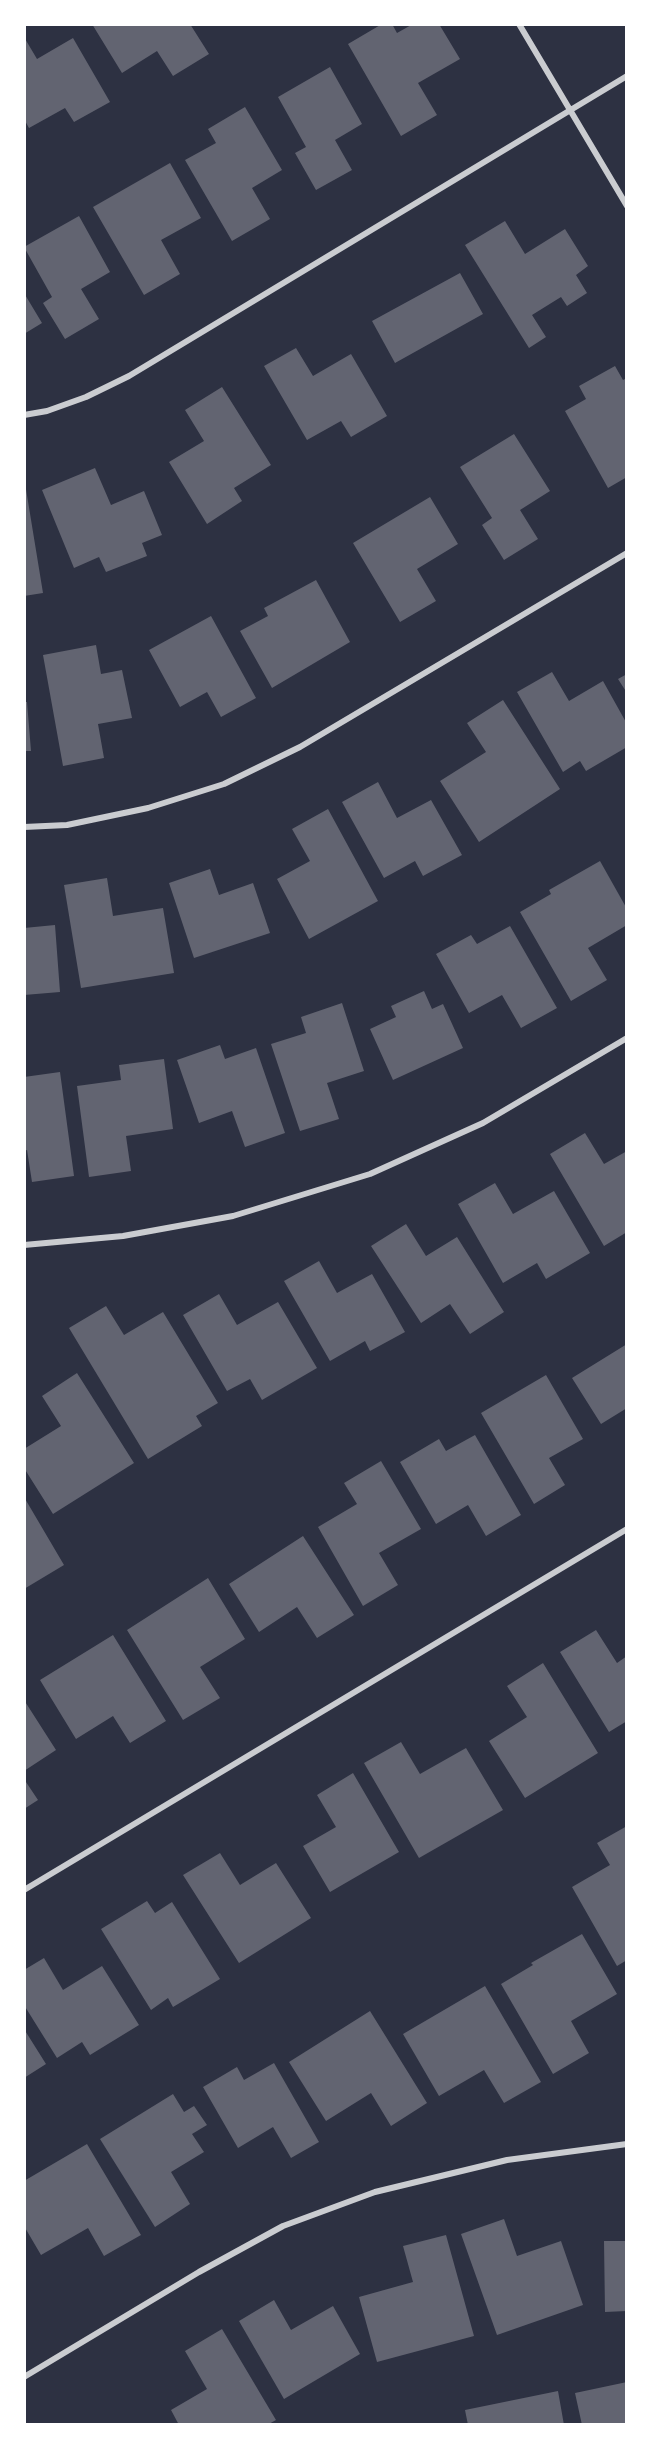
<!DOCTYPE html>
<style>
body{margin:0}
#map{position:relative;width:651px;height:2449px;overflow:hidden;background:#2d3142;font-family:Ubuntu,sans-serif}
canvas{display:block}
.frame{position:absolute;inset:0;border:26px solid #fff;pointer-events:none}
</style>
<div id="map">
<canvas width="651" height="2449"></canvas>
<div class="frame"></div>
</div>
<script>
const ctx = document.querySelector('canvas').getContext('2d');
ctx.lineJoin = 'round';
function paint(path, color) { ctx.fillStyle = color; ctx.fill(path, 'evenodd'); }
const shape = rows => new Path2D(rows.map(r => 'M' + r).join(''));
function trace(path, color, width, dash) { ctx.strokeStyle = color; ctx.lineWidth = width; ctx.lineCap = dash ? 'butt' : 'round'; ctx.setLineDash(dash || []); ctx.stroke(path); }
paint(shape([
 [92,24,190,24,209,54,173,76,157,51,122,73],
 [382,24,392,24,397,33,413,24,439,24,460,59,418,83,437,115,401,136,348,44],
 [24,37,37,59,73,38,110,102,74,122,65,108,29,128,24,119],
 [330,67,362,124,335,140,352,170,316,190,295,153,306,147,278,97],
 [245,107,282,170,252,188,270,219,232,241,185,160,216,143,208,129],
 [170,163,201,218,161,240,180,274,144,295,93,207],
 [79,216,110,272,81,289,99,319,65,339,43,303,52,297,24,247],
 [505,221,525,254,565,229,588,266,576,275,587,293,567,306,561,297,532,315,546,337,529,348,465,245],
 [460,273,483,314,395,363,372,321],
 [24,293,42,323,24,334],
 [296,348,313,376,351,354,387,416,351,437,341,421,307,440,264,366],
 [615,366,623,380,627,378,627,477,608,488,565,411,586,399,579,386],
 [222,387,271,465,234,488,242,501,207,524,169,462,204,441,185,410],
 [514,434,550,491,520,510,538,539,504,560,482,525,492,518,460,467],
 [95,468,111,505,144,491,162,535,142,543,147,556,106,572,99,557,74,568,42,490],
 [24,477,43,593,24,596],
 [430,497,458,544,417,569,436,601,400,622,353,543],
 [316,580,350,642,272,688,240,631,268,616,264,608],
 [211,616,256,698,221,717,207,692,180,707,149,650],
 [96,645,101,674,122,670,132,718,98,724,104,758,63,766,43,655],
 [552,672,569,701,603,681,627,724,627,747,586,771,580,761,563,772,517,692],
 [627,674,627,693,618,679],
 [503,700,560,789,479,842,440,781,486,752,467,723],
 [24,702,27,702,31,751,24,751],
 [378,782,397,818,431,800,462,855,423,876,415,861,384,878,342,802],
 [328,809,378,901,309,939,277,879,310,861,292,829],
 [600,861,627,909,627,925,588,948,607,980,571,1001,520,912,551,894,549,890],
 [210,869,219,895,253,883,270,933,194,958,169,883],
 [107,878,113,916,163,908,174,973,81,988,64,885],
 [55,925,60,992,24,995,24,928],
 [510,926,557,1008,521,1028,502,995,469,1013,436,954,471,935,477,944],
 [424,991,432,1009,443,1004,463,1048,393,1080,370,1029,396,1017,391,1006],
 [342,1003,364,1071,327,1083,339,1119,300,1131,271,1044,306,1033,301,1017],
 [220,1045,225,1059,256,1048,285,1133,245,1147,232,1111,199,1123,177,1060],
 [164,1059,173,1129,126,1136,131,1171,89,1177,77,1086,121,1080,119,1065],
 [60,1072,74,1176,32,1182,27,1150,24,1151,24,1077],
 [585,1133,604,1164,627,1151,627,1232,604,1246,550,1154],
 [495,1183,513,1214,554,1191,590,1253,546,1279,537,1263,503,1283,458,1204],
 [406,1224,426,1256,457,1237,504,1312,470,1334,450,1304,421,1323,371,1246],
 [319,1261,337,1293,372,1274,405,1332,370,1351,365,1341,330,1361,284,1281],
 [219,1294,237,1325,278,1302,317,1368,262,1400,250,1379,227,1391,183,1315],
 [106,1306,124,1335,163,1312,218,1403,196,1416,202,1426,148,1459,69,1328],
 [627,1344,627,1408,601,1424,572,1378],
 [77,1373,134,1463,53,1514,24,1468,24,1449,61,1426,42,1396],
 [546,1375,583,1439,549,1458,565,1485,534,1504,481,1413],
 [475,1435,521,1515,486,1536,468,1505,436,1524,400,1462,439,1439,446,1451],
 [381,1461,421,1529,379,1553,398,1585,363,1606,318,1527,357,1504,344,1483],
 [24,1497,64,1565,24,1589],
 [303,1536,354,1615,317,1638,297,1607,259,1632,229,1584],
 [208,1578,245,1639,200,1667,220,1698,183,1720,127,1630],
 [596,1630,617,1663,627,1656,627,1721,609,1732,560,1652],
 [113,1635,166,1721,130,1743,113,1716,76,1739,40,1680],
 [543,1663,598,1753,525,1798,489,1741,527,1717,507,1686],
 [24,1700,56,1750,24,1771],
 [401,1742,420,1774,466,1748,503,1810,419,1858,364,1763],
 [353,1773,399,1852,330,1892,303,1846,336,1827,317,1795],
 [24,1779,38,1800,24,1809],
 [627,1826,627,1960,617,1966,572,1887,610,1865,597,1843],
 [220,1853,240,1885,276,1863,311,1918,239,1963,183,1875],
 [147,1901,155,1913,172,1902,220,1979,173,2007,168,1998,151,2010,101,1929],
 [582,1934,617,1994,571,2021,589,2053,553,2074,501,1984,533,1965,531,1963],
 [44,1958,63,1990,102,1966,139,2025,90,2055,82,2042,57,2058,24,2005,24,1970],
 [485,1986,541,2082,504,2103,484,2070,439,2096,403,2034],
 [370,2011,427,2103,391,2126,371,2093,326,2121,289,2062],
 [24,2029,46,2064,24,2078],
 [274,2063,319,2142,291,2158,273,2127,238,2148,203,2087,237,2067,244,2080],
 [173,2094,184,2112,194,2106,207,2125,192,2134,204,2152,171,2172,190,2204,155,2227,100,2139],
 [87,2144,141,2235,104,2256,88,2228,41,2255,24,2226,24,2181],
 [504,2219,517,2256,561,2241,583,2305,497,2335,461,2234],
 [446,2235,474,2336,377,2362,359,2297,413,2282,403,2246],
 [604,2241,627,2241,627,2311,605,2312],
 [274,2300,291,2330,333,2306,360,2354,284,2399,239,2321],
 [222,2329,276,2420,267,2425,179,2425,171,2410,207,2389,185,2351],
 [627,2382,627,2425,582,2425,575,2393],
 [558,2391,564,2425,468,2425,465,2410]
]), '#626471');
trace(shape([
 [519,24,627,206],
 [24,415,47,411,86,397,129,376,627,76],
 [24,827,67,825,148,808,224,784,300,747,627,553],
 [24,1245,123,1236,233,1216,370,1174,483,1123,627,1038],
 [24,1890,627,1529],
 [24,2377,199,2272,283,2226,375,2192,507,2160,627,2144]
]), '#caccd0', 6);
</script>
